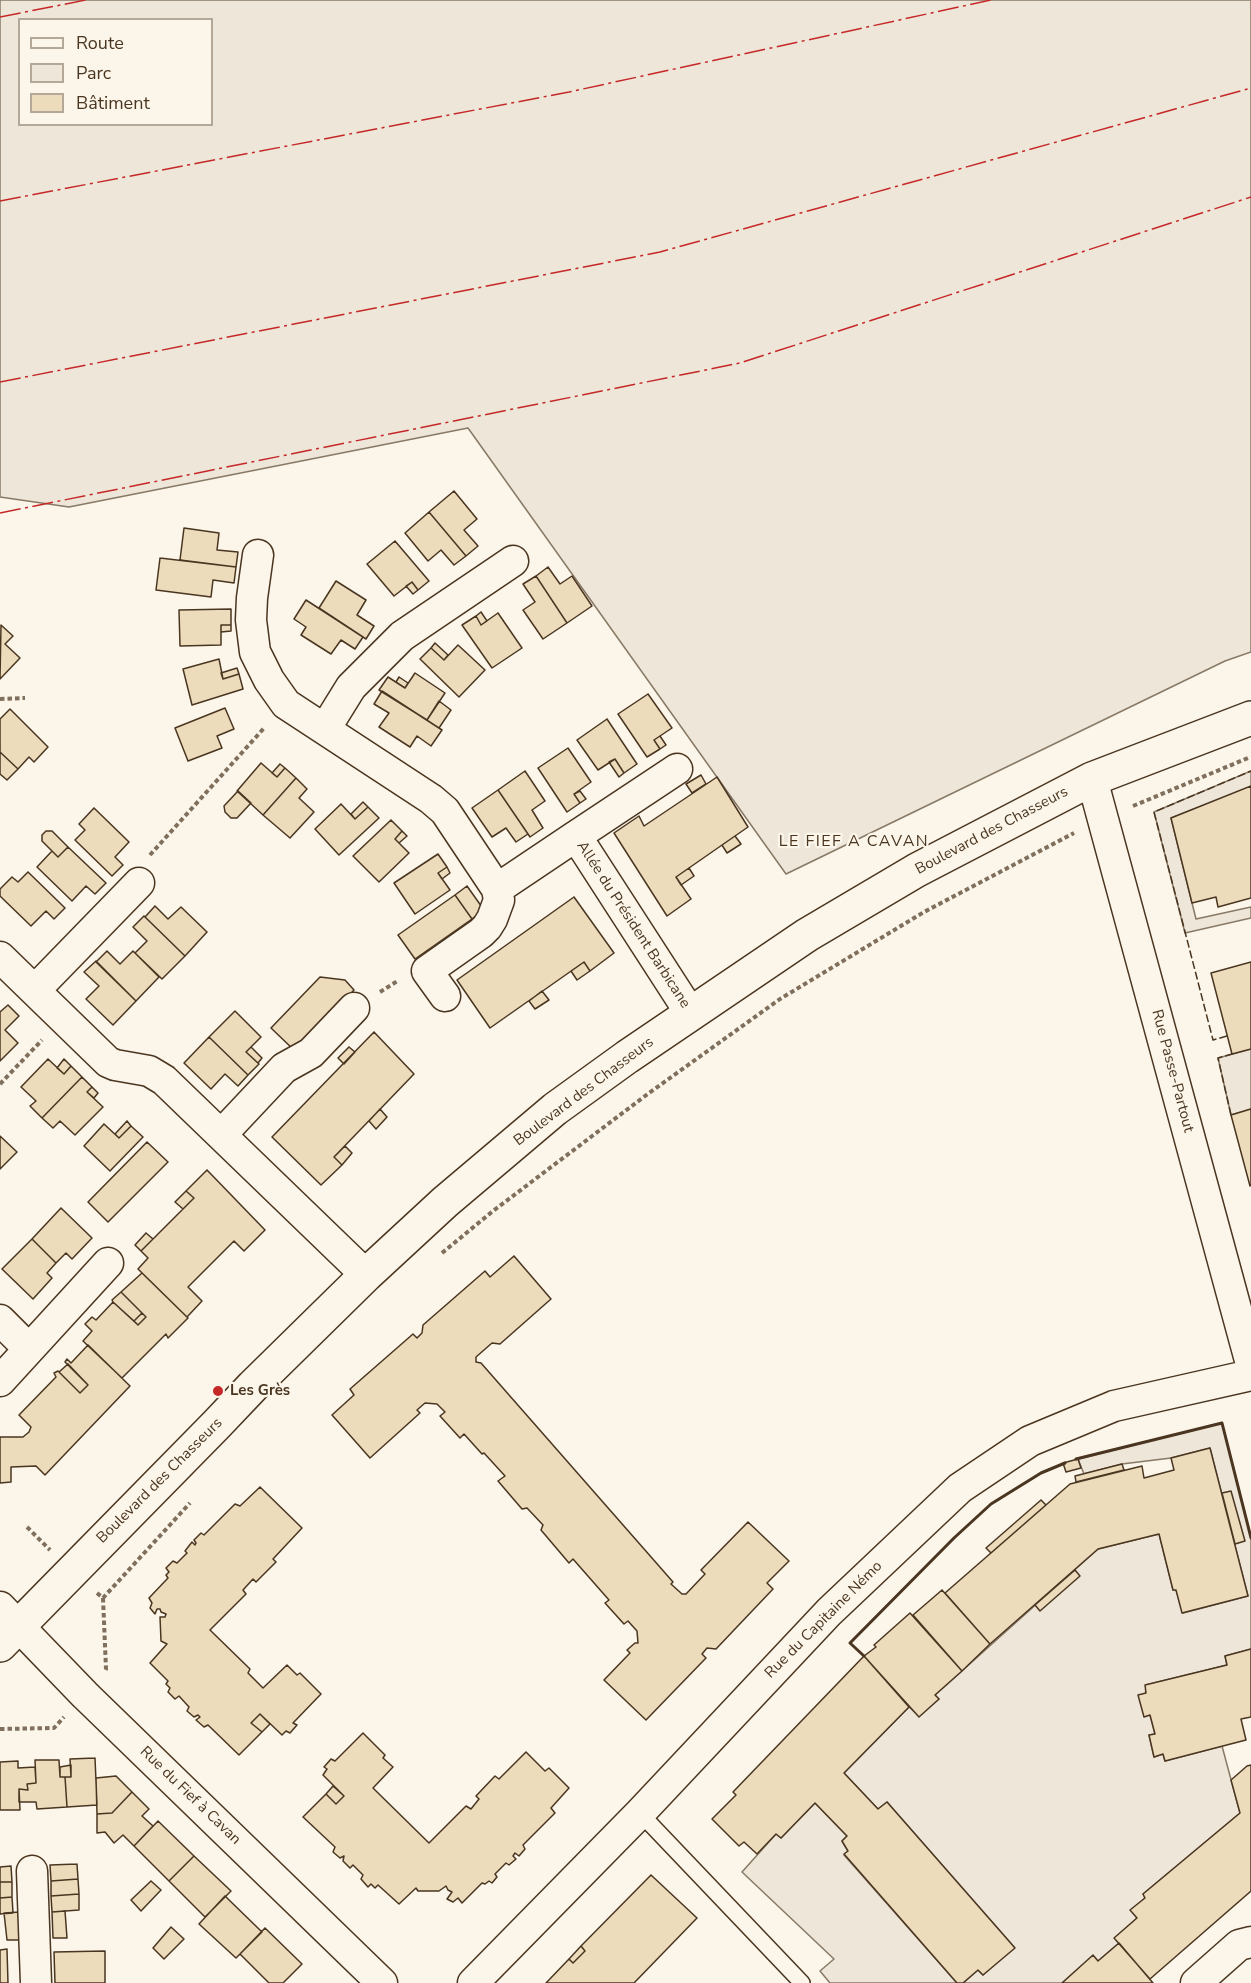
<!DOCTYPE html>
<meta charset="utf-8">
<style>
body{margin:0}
#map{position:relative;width:1251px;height:1983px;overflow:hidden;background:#fbf6e9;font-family:"Nunito Sans",sans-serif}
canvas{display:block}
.legend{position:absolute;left:18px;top:18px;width:195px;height:108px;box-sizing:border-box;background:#fbf6e9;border:2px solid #b4a999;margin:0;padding:8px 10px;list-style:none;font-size:18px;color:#4a3520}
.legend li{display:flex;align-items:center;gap:12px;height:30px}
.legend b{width:30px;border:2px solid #b4a999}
</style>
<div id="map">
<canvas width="1251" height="1983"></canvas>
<ul class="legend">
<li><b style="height:8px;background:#fbf6e9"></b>Route</li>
<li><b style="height:16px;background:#ede6d9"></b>Parc</li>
<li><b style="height:16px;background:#ecdcbc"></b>Bâtiment</li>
</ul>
</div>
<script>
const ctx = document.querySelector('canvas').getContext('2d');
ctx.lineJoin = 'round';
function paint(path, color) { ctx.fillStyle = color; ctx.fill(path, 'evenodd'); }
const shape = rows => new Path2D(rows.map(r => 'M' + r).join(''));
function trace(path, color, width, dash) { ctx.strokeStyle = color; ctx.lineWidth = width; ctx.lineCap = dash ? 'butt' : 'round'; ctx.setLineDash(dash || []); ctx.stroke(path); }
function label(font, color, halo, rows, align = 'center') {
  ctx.font = font + ' "Nunito Sans",sans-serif'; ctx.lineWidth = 4.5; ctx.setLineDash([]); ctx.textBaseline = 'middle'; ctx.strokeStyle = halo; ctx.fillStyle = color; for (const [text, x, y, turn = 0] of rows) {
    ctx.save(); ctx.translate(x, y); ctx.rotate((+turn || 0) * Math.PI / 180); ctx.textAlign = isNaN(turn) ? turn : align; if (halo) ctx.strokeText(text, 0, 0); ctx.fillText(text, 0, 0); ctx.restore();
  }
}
const green = shape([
 [0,0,1251,0,1251,652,1225,661,786,874,468,428,69,507,0,497,0,0],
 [20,20,212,20,212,124,20,124,20,20],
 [1251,771,1251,787,1171,818,1196,919,1251,907,1251,918,1185,933,1154,812,1251,771],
 [1251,1049,1251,1109,1231,1115,1218,1058,1251,1049],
 [1222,1423,1251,1538,1251,1649,1225,1656,1227,1665,1146,1685,1144,1716,1150,1715,1155,1734,1149,1735,1154,1757,1163,1754,1165,1761,1222,1746,1240,1813,1143,1894,1145,1898,1131,1910,1137,1918,1115,1938,1119,1943,1098,1961,1093,1956,1062,1983,963,1983,978,1970,983,1975,1014,1947,887,1802,878,1809,844,1773,909,1707,919,1716,939,1699,935,1695,1098,1549,1159,1534,1173,1590,1176,1590,1183,1613,1248,1596,1210,1448,1171,1458,1122,1464,1084,1474,1078,1459,1222,1423],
 [815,1803,847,1836,842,1841,848,1851,844,1855,957,1983,830,1983,820,1971,834,1959,742,1872,776,1834,781,1838,815,1803]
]);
paint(green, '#ede6d9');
trace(green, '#887966', 1.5);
const building = shape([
 [454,491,477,519,464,530,478,546,466,556,429,512,454,491],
 [429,512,466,556,454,565,441,550,428,561,405,533,429,512],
 [184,528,219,533,217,550,238,552,236,567,180,560,184,528],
 [395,541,429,581,418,590,412,582,394,596,367,564,395,541],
 [160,558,236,567,234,583,213,580,211,597,156,590,160,558],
 [548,567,560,584,572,576,592,606,567,623,536,576,548,567],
 [536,576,567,623,543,639,523,610,535,602,523,584,536,576],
 [336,581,366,600,357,615,374,626,366,639,319,608,336,581],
 [412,582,418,590,413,594,406,586,412,582],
 [306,600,363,637,355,649,341,640,331,654,301,635,306,627,294,619,306,600],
 [231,609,231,625,221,625,221,645,180,646,179,610,231,609],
 [481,612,487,621,481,625,476,616,481,612],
 [498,613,522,648,492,668,462,625,476,616,481,625,498,613],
 [1,625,13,636,5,644,20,658,0,679,1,625],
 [221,625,231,625,231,631,221,632,221,625],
 [435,643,448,655,444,660,431,648,435,643],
 [458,645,485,670,459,697,420,659,431,648,444,660,458,645],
 [219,659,223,679,239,674,243,689,192,705,183,669,219,659],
 [237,668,239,674,223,679,221,673,237,668],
 [415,673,445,693,427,720,379,690,388,677,405,688,415,673],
 [399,677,408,683,405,688,396,682,399,677],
 [382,691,442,730,431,746,417,736,410,747,379,727,389,713,374,704,382,691],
 [648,694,672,728,654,740,660,749,647,757,618,714,648,694],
 [439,701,451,710,439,728,427,720,439,701],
 [225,708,234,729,217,736,222,748,188,761,175,728,225,708],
 [10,709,48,747,34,762,29,757,18,769,0,752,0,719,10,709],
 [607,719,637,764,624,773,615,759,598,770,577,740,607,719],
 [660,736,666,745,660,749,654,740,660,736],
 [568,748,591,782,574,794,580,803,567,812,538,768,568,748],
 [0,752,18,769,7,780,0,774,0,752],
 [615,759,624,773,619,777,609,762,615,759],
 [261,763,277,777,285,768,296,778,263,815,237,791,261,763],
 [280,764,285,768,277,777,272,773,280,764],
 [525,771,545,801,532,810,543,828,530,837,498,790,525,771],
 [701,775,706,784,692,793,686,784,701,775],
 [717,777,748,827,676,877,691,899,667,916,614,833,639,816,644,826,717,777],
 [296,778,307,789,299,798,314,812,290,838,263,815,296,778],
 [1251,786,1251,898,1218,907,1216,897,1192,903,1171,818,1251,786],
 [498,790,528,834,516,842,506,828,492,837,472,808,498,790],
 [238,791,251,803,237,818,231,818,225,812,224,806,238,791],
 [580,791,586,799,580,803,574,794,580,791],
 [363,802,368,807,355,819,351,814,363,802],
 [341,804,355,819,368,807,379,818,339,855,315,829,341,804],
 [94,808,129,842,115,857,123,865,112,876,75,840,85,830,79,824,94,808],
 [391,820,402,831,395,839,409,853,379,882,353,856,391,820],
 [46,831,52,831,68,847,58,857,42,841,42,835,46,831],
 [402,831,407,836,399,843,395,839,402,831],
 [735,836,741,844,727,853,722,845,735,836],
 [68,847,106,883,95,894,86,886,72,901,37,867,52,851,58,857,68,847],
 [438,854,447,867,438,873,450,890,415,914,394,883,438,854],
 [447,867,450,873,442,879,438,873,447,867],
 [689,868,694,876,681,885,676,877,689,868],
 [28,872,65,908,54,919,46,911,31,926,0,896,0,889,12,877,18,882,28,872],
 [467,886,484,910,472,919,455,895,467,886],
 [455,895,472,919,415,959,398,935,455,895],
 [574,897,614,953,590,971,584,962,490,1028,457,980,574,897],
 [155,906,168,919,181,907,207,932,185,956,145,917,155,906],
 [144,916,185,956,162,979,135,953,147,941,133,927,144,916],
 [107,951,120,964,133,951,159,977,136,1001,96,962,107,951],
 [96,961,136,1001,113,1025,86,999,99,986,84,972,96,961],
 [584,962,590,971,577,980,571,971,584,962],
 [1251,962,1251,1049,1232,1054,1211,973,1251,962],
 [320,977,345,980,354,990,295,1051,271,1028,320,977],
 [542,991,549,1000,535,1009,529,1001,542,991],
 [8,1005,19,1016,5,1030,18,1043,0,1061,0,1012,8,1005],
 [235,1011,261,1037,246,1052,259,1064,248,1075,209,1037,235,1011],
 [374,1032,414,1074,334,1157,342,1165,321,1185,272,1137,374,1032],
 [209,1037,248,1075,238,1086,225,1074,211,1089,184,1063,209,1037],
 [251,1047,262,1058,258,1063,246,1052,251,1047],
 [349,1047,355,1052,344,1064,338,1058,349,1047],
 [48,1059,64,1074,71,1066,82,1077,42,1118,30,1106,36,1101,21,1087,48,1059],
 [64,1059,71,1066,64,1074,57,1068,64,1059],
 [82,1077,92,1087,87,1092,103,1107,75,1135,60,1121,53,1128,42,1118,82,1077],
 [92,1087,98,1093,94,1098,87,1092,92,1087],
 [380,1109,387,1117,376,1129,369,1121,380,1109],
 [1251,1109,1251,1185,1250,1186,1231,1115,1251,1109],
 [127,1121,131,1126,119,1138,115,1134,127,1121],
 [104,1124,119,1138,131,1126,143,1137,110,1171,84,1146,104,1124],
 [0,1136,17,1152,0,1169,0,1136],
 [147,1142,168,1162,108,1222,88,1202,147,1142],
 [345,1146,352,1153,342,1165,334,1157,345,1146],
 [207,1170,265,1230,244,1251,234,1241,188,1287,202,1301,187,1317,138,1269,148,1258,141,1251,194,1198,186,1191,207,1170],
 [186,1191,194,1198,183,1209,175,1202,186,1191],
 [61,1208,92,1238,72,1259,66,1253,56,1263,32,1239,61,1208],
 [146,1233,153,1239,141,1251,135,1245,146,1233],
 [32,1239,56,1263,47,1273,52,1278,33,1299,2,1269,32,1239],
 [514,1256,551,1299,500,1344,492,1343,476,1357,476,1362,481,1363,673,1582,671,1584,682,1594,686,1594,705,1574,701,1570,748,1522,789,1561,767,1583,773,1589,716,1649,707,1648,702,1654,706,1658,646,1720,604,1680,630,1653,627,1650,635,1643,638,1643,637,1631,628,1621,624,1624,605,1603,609,1600,573,1559,569,1563,541,1530,543,1525,527,1508,522,1509,498,1481,505,1476,484,1453,482,1454,464,1434,460,1438,440,1416,445,1412,437,1404,425,1403,417,1410,420,1413,370,1458,332,1415,354,1395,350,1389,413,1334,417,1338,422,1333,423,1325,485,1271,490,1277,514,1256],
 [142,1273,188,1318,168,1338,166,1334,122,1378,83,1341,92,1331,85,1324,92,1317,96,1320,113,1302,138,1325,146,1317,121,1292,142,1273],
 [121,1292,142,1313,134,1321,113,1302,112,1300,121,1292],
 [142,1313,146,1317,138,1325,134,1321,142,1313],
 [88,1345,130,1386,45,1475,36,1466,11,1467,11,1482,0,1483,0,1437,23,1437,29,1432,31,1427,19,1415,56,1377,54,1373,58,1371,80,1393,88,1385,65,1362,67,1359,71,1363,88,1345],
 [68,1364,88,1385,80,1393,59,1372,68,1364],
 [1210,1448,1248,1596,1182,1613,1176,1590,1173,1590,1159,1534,1098,1549,990,1644,945,1593,1070,1484,1142,1466,1144,1478,1174,1470,1171,1458,1210,1448],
 [1078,1459,1081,1468,1066,1472,1063,1463,1078,1459],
 [1122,1464,1124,1470,1076,1482,1075,1476,1122,1464],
 [260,1487,302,1528,273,1559,276,1562,256,1582,253,1579,243,1590,246,1594,210,1630,250,1669,248,1673,263,1688,287,1665,297,1675,300,1673,321,1694,293,1723,297,1725,290,1733,286,1731,282,1735,260,1714,251,1723,262,1732,239,1755,208,1725,204,1727,196,1720,200,1717,198,1715,194,1717,187,1711,189,1707,179,1696,175,1699,168,1692,170,1688,166,1684,168,1681,150,1663,167,1644,161,1641,160,1617,165,1617,166,1614,161,1612,160,1609,157,1609,155,1614,150,1608,152,1603,149,1598,168,1578,166,1575,169,1572,166,1568,173,1561,177,1563,187,1553,185,1551,192,1542,195,1545,196,1543,194,1540,201,1533,204,1535,235,1504,240,1506,260,1487],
 [1231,1491,1245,1541,1235,1544,1222,1493,1231,1491],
 [1041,1500,1046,1505,991,1553,986,1548,1041,1500],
 [1075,1570,1080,1576,1040,1611,1035,1605,1075,1570],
 [942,1590,990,1644,962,1671,913,1615,942,1590],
 [910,1613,962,1671,935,1695,939,1699,919,1717,864,1656,876,1647,874,1645,910,1613],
 [1251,1649,1251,1717,1241,1719,1246,1740,1165,1761,1163,1754,1154,1757,1149,1735,1155,1734,1150,1715,1144,1717,1138,1695,1146,1693,1145,1685,1227,1665,1225,1656,1251,1649],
 [864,1656,909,1707,844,1773,878,1809,887,1802,1015,1948,983,1975,978,1970,963,1983,957,1983,844,1854,848,1851,842,1841,847,1836,815,1803,781,1838,776,1834,757,1854,744,1842,739,1846,712,1819,736,1795,733,1792,864,1656],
 [260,1714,270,1724,262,1732,251,1723,260,1714],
 [363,1733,385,1755,383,1758,393,1767,373,1788,429,1843,466,1806,471,1809,479,1799,476,1796,495,1776,499,1779,526,1752,545,1771,549,1768,569,1788,551,1808,555,1813,523,1845,525,1849,519,1856,515,1853,513,1856,516,1859,509,1865,506,1863,495,1874,497,1877,492,1883,489,1881,485,1884,482,1883,462,1903,458,1898,453,1902,447,1899,452,1892,448,1890,446,1886,439,1891,418,1891,416,1888,399,1904,378,1885,375,1888,371,1884,368,1887,361,1879,363,1875,353,1865,350,1868,343,1861,344,1856,340,1858,333,1852,335,1847,303,1817,326,1794,336,1804,344,1796,323,1775,327,1769,324,1767,331,1759,335,1761,363,1733],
 [95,1758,97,1805,67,1807,65,1777,71,1777,70,1759,95,1758],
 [35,1760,59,1760,60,1777,65,1777,67,1807,37,1809,36,1802,19,1802,19,1789,28,1790,27,1784,36,1783,35,1760],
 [18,1761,18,1768,35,1767,36,1783,27,1784,28,1790,19,1789,20,1810,0,1810,0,1762,18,1761],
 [71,1765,71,1777,60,1777,60,1767,71,1765],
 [1251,1765,1251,1891,1150,1979,1114,1938,1137,1918,1130,1910,1145,1898,1143,1894,1240,1813,1231,1780,1247,1766,1251,1765],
 [116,1776,132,1792,112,1813,97,1814,96,1778,116,1776],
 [333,1786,344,1796,336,1804,326,1794,333,1786],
 [132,1792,149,1809,142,1816,153,1826,134,1846,123,1835,114,1843,105,1832,97,1833,97,1814,112,1813,132,1792],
 [158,1821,194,1856,169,1881,134,1846,158,1821],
 [194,1856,231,1891,205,1917,169,1881,194,1856],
 [77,1864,78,1879,51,1881,50,1865,77,1864],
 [11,1866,12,1882,0,1882,0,1867,11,1866],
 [651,1875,697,1918,634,1983,546,1983,569,1959,573,1963,585,1951,581,1946,651,1875],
 [78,1879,79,1894,51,1896,51,1881,78,1879],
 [151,1881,161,1890,141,1911,131,1900,151,1881],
 [0,1882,12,1882,12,1897,0,1898,0,1882],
 [79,1894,79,1910,52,1912,51,1896,79,1894],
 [225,1896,262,1932,236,1958,199,1924,225,1896],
 [12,1897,13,1913,0,1914,0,1898,12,1897],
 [65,1911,67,1938,53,1938,52,1912,65,1911],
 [20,1912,21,1940,7,1940,4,1913,20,1912],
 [171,1927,184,1939,164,1959,153,1948,171,1927],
 [265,1928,302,1964,283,1983,269,1983,240,1954,265,1928],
 [1119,1943,1153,1983,1062,1983,1093,1955,1098,1961,1119,1943],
 [581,1946,585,1951,573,1963,569,1959,581,1946],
 [7,1949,8,1983,0,1983,0,1950,7,1949],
 [105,1951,105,1983,55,1983,54,1952,105,1951]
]);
paint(building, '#ecdcbc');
trace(building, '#4a3520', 1.5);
const service = shape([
 [640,1813,802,1983]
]);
const minor = shape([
 [258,555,252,598,251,620,255,652,269,680,286,704,431,799,445,811,497,889,576,836,691,1014],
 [325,729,351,687,402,636,513,561],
 [1092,779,1251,1364],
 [576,836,677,769],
 [0,957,108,1062,115,1065,149,1071,164,1080,366,1275],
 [35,990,139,883],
 [445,996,427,971,481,933,487,927,492,919,499,900,497,889],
 [221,1135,284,1068,311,1053,354,1008],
 [0,1320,28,1348],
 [0,1381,108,1263],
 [0,1607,85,1695,382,1983],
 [32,1871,36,1983],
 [473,1983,640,1813,829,1612,960,1488,1030,1441,1114,1406,1251,1375],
 [1196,1983,1239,1945,1251,1942]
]);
const tertiary = shape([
 [0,1645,217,1424,253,1386,366,1275,445,1202,555,1109,627,1057,807,935,917,870,1092,779,1251,718]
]);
trace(service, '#4a3520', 18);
trace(minor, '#4a3520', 33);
trace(tertiary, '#4a3520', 36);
trace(shape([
 [0,699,25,698],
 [1133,806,1248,758],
 [150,855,265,727],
 [380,992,399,980],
 [0,1084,42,1040],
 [442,1253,493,1211,649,1093,780,999,924,912,1074,833],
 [27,1527,50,1550],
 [97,1593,103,1598,190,1503],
 [103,1598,106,1669,105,1671],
 [0,1729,54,1728,64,1717]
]), '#7f6f5c', 4, [4.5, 3]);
trace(service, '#fbf6e9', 15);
trace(minor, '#fbf6e9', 30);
trace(tertiary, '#fbf6e9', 33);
trace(shape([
 [1227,1036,1213,1040,1154,812,1251,771],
 [1231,1115,1218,1058,1232,1054]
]), '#4a3520', 1.5, [8, 3]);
trace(shape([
 [1076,1459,1222,1423,1251,1538],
 [864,1656,850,1643,954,1538,991,1504,1041,1473,1065,1463]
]), '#4a3520', 3);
trace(shape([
 [0,17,86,0],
 [0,201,569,92,991,0],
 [0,382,660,252,1251,88],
 [0,513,740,363,1251,197]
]), '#c62828', 1.5, [21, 4.5, 3, 4.5]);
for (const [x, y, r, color] of [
 [218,1391,6,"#c62828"]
]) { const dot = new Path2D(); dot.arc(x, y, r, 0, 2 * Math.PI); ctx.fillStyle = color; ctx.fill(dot); trace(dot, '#fbf6e9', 2); }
label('15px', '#4a3520', '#fbf6e9', [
 ["Boulevard des Chasseurs",992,831,-28],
 ["Allée du Président Barbicane",633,925,57],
 ["Rue Passe-Partout",1172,1071,75],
 ["Boulevard des Chasseurs",584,1092,-37],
 ["Boulevard des Chasseurs",160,1481,-45],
 ["Rue du Capitaine Némo",824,1620,-45],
 ["Rue du Fief à Cavan",190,1796,44]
]);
label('bold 15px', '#4a3520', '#fbf6e9', [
 ["Les Grès",230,1391]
], 'left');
ctx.letterSpacing = '1.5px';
label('16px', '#4a3520', '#fbf6e9', [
 ["LE FIEF A CAVAN",854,842]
]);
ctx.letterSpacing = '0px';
</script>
